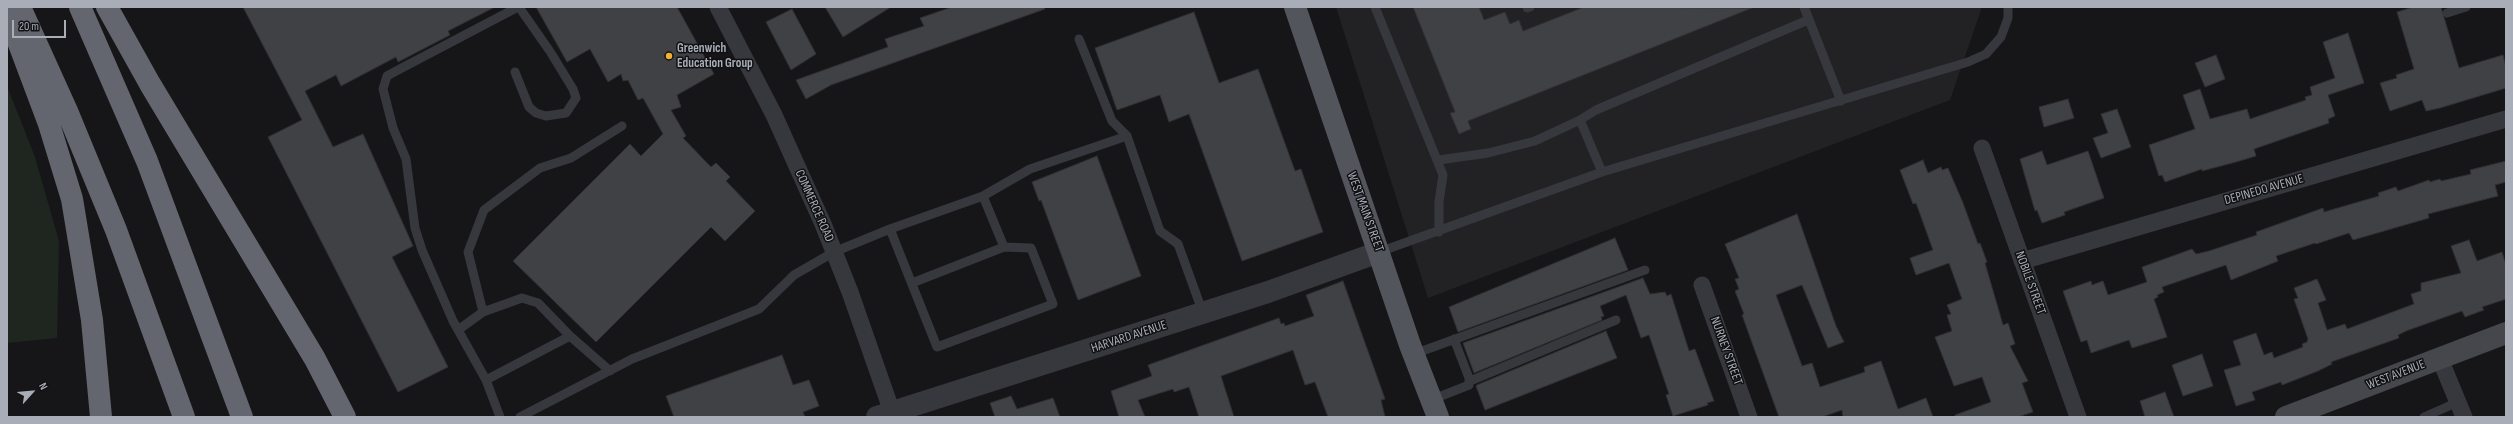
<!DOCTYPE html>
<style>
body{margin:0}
#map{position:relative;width:2513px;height:424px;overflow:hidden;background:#161618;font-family:"Sofia Sans Condensed",sans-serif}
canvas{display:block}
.frame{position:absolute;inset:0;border:8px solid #a8adb8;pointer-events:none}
.north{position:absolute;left:12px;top:372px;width:40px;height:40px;-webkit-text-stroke:3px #111113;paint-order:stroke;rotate:63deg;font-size:11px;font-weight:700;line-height:16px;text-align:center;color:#a8adb8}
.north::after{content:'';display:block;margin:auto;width:14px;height:18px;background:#a8adb8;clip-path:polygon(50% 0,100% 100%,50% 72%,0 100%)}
.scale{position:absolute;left:12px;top:20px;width:54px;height:18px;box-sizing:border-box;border:2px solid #a8adb8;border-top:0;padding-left:5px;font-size:12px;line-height:14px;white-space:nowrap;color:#a8adb8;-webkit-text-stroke:3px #111113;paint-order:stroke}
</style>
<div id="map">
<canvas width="2513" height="424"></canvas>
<div class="frame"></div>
<div class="north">N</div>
<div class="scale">20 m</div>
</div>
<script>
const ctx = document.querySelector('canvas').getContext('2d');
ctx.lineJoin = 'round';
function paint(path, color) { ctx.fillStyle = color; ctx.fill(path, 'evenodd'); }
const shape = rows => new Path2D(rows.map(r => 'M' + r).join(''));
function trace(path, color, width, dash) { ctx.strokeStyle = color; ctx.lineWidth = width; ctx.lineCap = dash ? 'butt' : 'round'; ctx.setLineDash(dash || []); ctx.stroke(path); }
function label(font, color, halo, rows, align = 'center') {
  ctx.font = font + ' "Sofia Sans Condensed",sans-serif'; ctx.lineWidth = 3; ctx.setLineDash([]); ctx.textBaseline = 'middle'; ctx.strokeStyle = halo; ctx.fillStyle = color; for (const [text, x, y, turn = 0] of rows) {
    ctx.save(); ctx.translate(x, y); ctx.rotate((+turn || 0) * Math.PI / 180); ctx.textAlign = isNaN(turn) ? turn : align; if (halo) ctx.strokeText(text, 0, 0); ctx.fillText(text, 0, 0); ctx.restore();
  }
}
paint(shape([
 [1336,7,1982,7,1950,100,1428,298]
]), '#222225');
paint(shape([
 [7,86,35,157,59,241,57,338,7,343]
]), '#1e261f');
const building = shape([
 [243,7,495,7,448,31,450,35,398,62,396,57,341,86,336,75,305,91,333,147,363,134,413,246,392,257,448,367,398,392,268,137,302,120,243,7],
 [536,7,677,7,714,74,677,95,681,107,671,110,686,136,683,138,711,167,716,163,730,177,726,181,755,211,725,241,711,227,596,342,513,261,630,144,641,156,663,134,643,98,638,100,628,80,623,81,621,74,608,82,590,49,567,62,536,7],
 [825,7,891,7,843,37,825,7],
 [952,7,1044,7,1045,9,831,85,806,99,796,80,888,47,885,39,924,26,920,18,952,7],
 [1413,7,1479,7,1484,20,1505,12,1510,24,1519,20,1523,31,1584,7,1752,8,1468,121,1471,129,1459,134,1450,113,1455,112,1413,7],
 [2413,7,2441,7,2459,68,2503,55,2506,67,2506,88,2440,108,2426,111,2422,100,2390,111,2380,83,2397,78,2396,75,2414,69,2397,12,2413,7],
 [792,9,816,54,791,70,766,22,792,9],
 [1194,12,1219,83,1258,69,1295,171,1301,169,1323,232,1242,261,1189,114,1169,122,1160,95,1117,110,1095,48,1194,12],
 [2348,33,2364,83,2328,95,2335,116,2328,119,2329,123,2254,149,2256,156,2236,162,2202,171,2202,169,2165,182,2162,175,2159,176,2149,145,2195,129,2183,95,2200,89,2210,119,2247,109,2250,119,2306,100,2305,97,2312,95,2310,87,2335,78,2323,42,2348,33],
 [2216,55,2225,79,2205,87,2195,63,2216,55],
 [2068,99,2074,118,2044,127,2039,107,2068,99],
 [2117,109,2131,147,2101,158,2093,138,2108,133,2101,114,2117,109],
 [2042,151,2047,165,2088,151,2104,198,2064,212,2065,215,2042,223,2037,210,2035,211,2020,159,2042,151],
 [1097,156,1141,276,1078,300,1041,200,1039,201,1032,182,1097,156],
 [1923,160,1928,173,1941,167,1942,170,1948,168,1963,203,1978,244,1980,243,1987,262,1985,263,2003,325,2008,323,2015,344,2010,346,2028,381,2022,383,2033,412,2018,417,1955,417,1955,415,1991,402,1982,377,1954,386,1935,337,1952,331,1947,315,1951,314,1947,305,1962,299,1949,263,1916,275,1910,258,1933,250,1916,203,1913,204,1900,170,1923,160],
 [2506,161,2506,182,2495,185,2498,196,2428,214,2429,218,2353,240,2349,233,2316,244,2315,243,2276,256,2278,261,2231,280,2226,265,2162,287,2164,292,2157,295,2158,297,2154,299,2167,337,2132,348,2129,340,2091,353,2087,340,2081,342,2063,291,2091,281,2092,285,2103,281,2108,295,2147,282,2142,267,2192,249,2196,254,2209,251,2257,235,2256,232,2323,208,2324,212,2379,196,2378,193,2396,187,2398,191,2429,180,2430,182,2440,179,2441,181,2471,174,2470,170,2506,161],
 [1797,214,1836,326,1844,342,1828,348,1802,285,1776,295,1802,366,1812,363,1820,387,1865,372,1864,367,1881,361,1898,409,1926,398,1933,417,1843,417,1842,410,1822,417,1779,417,1742,315,1744,314,1735,291,1739,289,1735,279,1739,278,1725,244,1797,214],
 [1615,238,1628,270,1458,332,1449,307,1615,238],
 [2469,240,2477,261,2502,252,2506,265,2506,299,2482,307,2484,310,2465,317,2462,311,2406,331,2398,335,2399,338,2331,362,2332,364,2318,371,2282,385,2281,382,2252,392,2255,400,2236,406,2224,370,2241,365,2233,341,2256,333,2264,355,2272,352,2274,358,2303,347,2302,344,2307,342,2308,339,2294,299,2298,298,2294,288,2317,279,2326,300,2318,303,2327,330,2345,324,2347,329,2414,304,2411,294,2421,291,2421,283,2461,273,2451,246,2469,240],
 [1643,278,1650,294,1665,292,1667,296,1671,294,1689,351,1695,349,1714,401,1707,403,1708,405,1673,416,1666,395,1669,394,1649,335,1641,338,1626,295,1600,306,1604,316,1601,317,1602,320,1474,373,1463,343,1643,278],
 [1343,281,1385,399,1381,400,1385,417,1328,417,1315,382,1305,385,1293,350,1221,376,1234,417,1199,417,1189,387,1174,392,1173,389,1138,400,1145,417,1119,417,1111,391,1152,376,1148,365,1279,318,1281,324,1284,323,1285,326,1314,316,1306,295,1343,281],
 [1606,331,1617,358,1485,410,1476,386,1477,385,1606,331],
 [2202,354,2213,386,2183,396,2172,365,2202,354],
 [782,355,793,385,809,380,819,406,803,412,805,417,674,417,666,396,782,355],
 [2165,392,2174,417,2145,417,2140,401,2165,392],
 [1011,396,1017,409,1053,398,1060,417,995,417,990,403,1011,396]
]);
paint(building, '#404145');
trace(building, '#303034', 1);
trace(shape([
 [519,7,549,50],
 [1375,7,1443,175,1439,202,1439,232],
 [1804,7,1841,101],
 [1527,8,1530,7],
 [2447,13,2466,7],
 [1079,39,1112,121,1127,136,1160,231,1178,244,1203,313],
 [515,72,529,107,536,113,546,116,566,113,576,98,573,89,551,53],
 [1580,120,1596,110,1808,20],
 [1439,160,1488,153,1535,141,1580,120,1602,172],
 [983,196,1030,169,1127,136],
 [1379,252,1602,172,1968,62,1986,54,2001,37,2008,18,2008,7],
 [912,283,1004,247],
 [483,312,522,298,538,303,570,336],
 [458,330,483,312,468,252,484,210,540,168,571,158,622,126],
 [1414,354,1645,270],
 [486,380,570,336,610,371],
 [1470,381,1616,320],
 [1431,400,1469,385,1469,378,1454,339],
 [500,417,486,380,453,321,422,250,415,228,406,159,393,128,383,89,387,76,398,70,518,7],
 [520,417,632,359,759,309,794,275,834,252,890,229,983,196,1004,247,1031,248,1053,304,937,347,890,229],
 [2424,417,2458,402]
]), '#37383d', 9);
trace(shape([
 [718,7,774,115,823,224,850,292,892,412],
 [1982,148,2078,417],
 [2022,261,2506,119],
 [1702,285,1749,417],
 [2440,359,2464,417]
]), '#37383d', 17);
trace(shape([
 [877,417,1268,292,1379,252]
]), '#37383d', 22);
trace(shape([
 [2286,417,2506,333]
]), '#45474d', 22);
trace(shape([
 [1295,7,1410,345,1438,417]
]), '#53555c', 22);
trace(shape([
 [20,7,67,111,116,230,184,417],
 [80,7,147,161,242,417],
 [107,7,150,84,315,359,345,417],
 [7,12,49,124,72,199,92,320,101,417]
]), '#63666e', 22);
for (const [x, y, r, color] of [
 [669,56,4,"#f2b134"]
]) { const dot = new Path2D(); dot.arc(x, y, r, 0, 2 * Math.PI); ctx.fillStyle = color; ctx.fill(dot); trace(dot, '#111113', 1.5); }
label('bold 13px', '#a8adb8', '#111113', [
 ["Greenwich",677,49],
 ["Education Group",677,64]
], 'left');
label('13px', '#a8adb8', '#111113', [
 ["DEPINEDO AVENUE",2264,190,-16],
 ["COMMERCE ROAD",814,206,66],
 ["WEST MAIN STREET",1365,212,70],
 ["NOBILE STREET",2030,283,70],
 ["HARVARD AVENUE",1129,337,-18],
 ["NURNEY STREET",1726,351,70],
 ["WEST AVENUE",2396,375,-21]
]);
</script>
